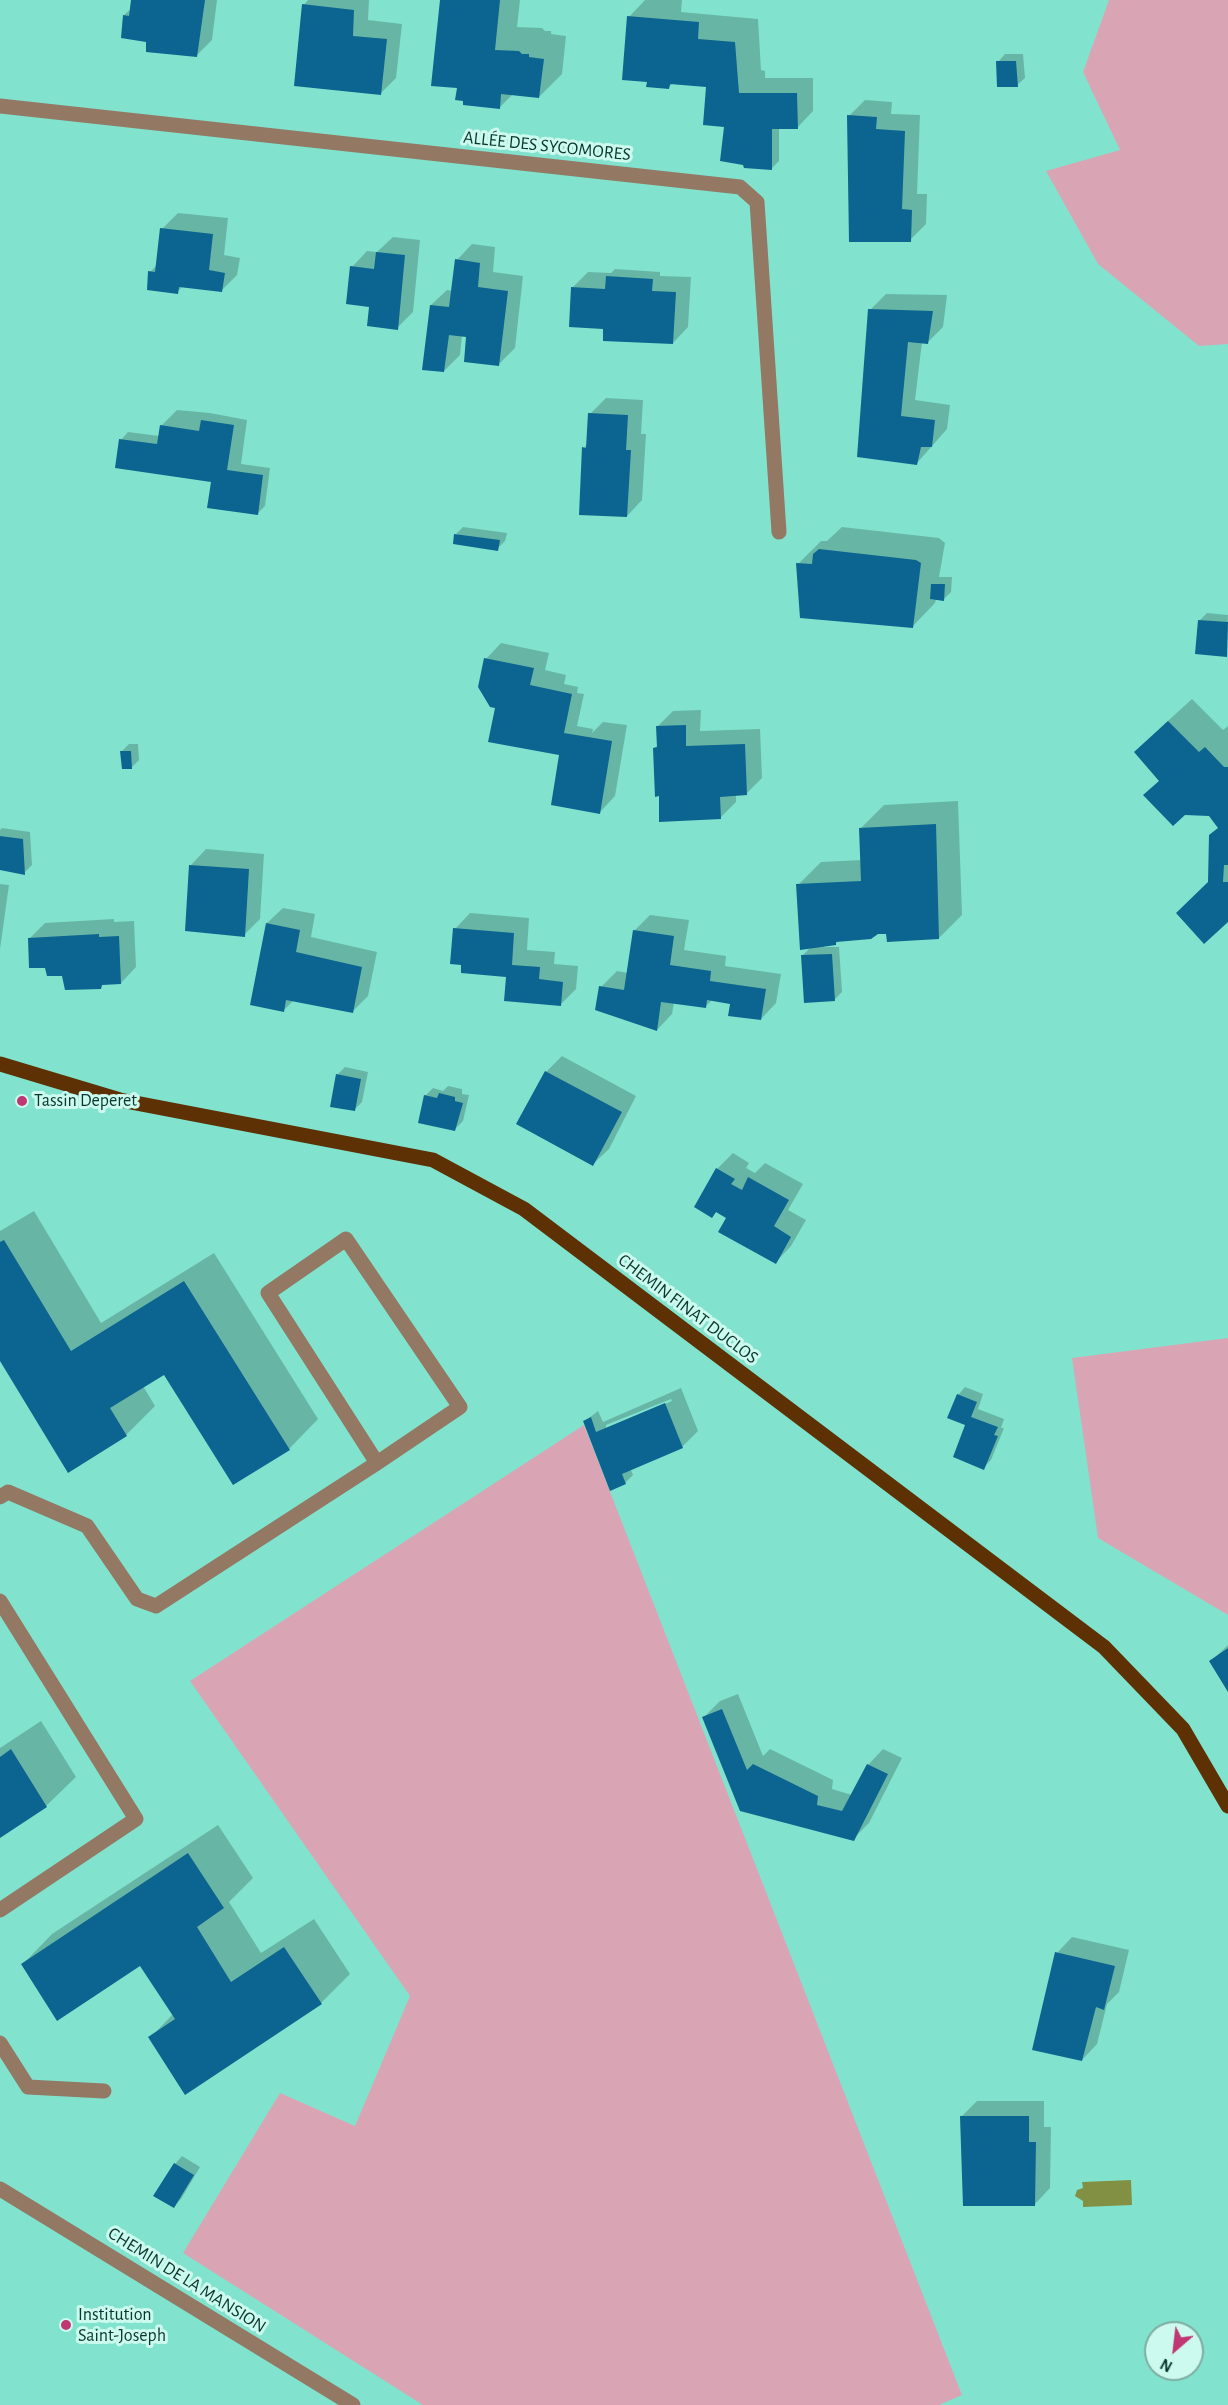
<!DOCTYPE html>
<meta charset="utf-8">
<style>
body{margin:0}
#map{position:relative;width:1228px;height:2405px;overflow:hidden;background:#81e3ce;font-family:"Alegreya Sans",sans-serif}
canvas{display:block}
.north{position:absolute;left:1144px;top:2321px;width:60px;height:60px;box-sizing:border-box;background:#cdfaef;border:2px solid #7faca2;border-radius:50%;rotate:208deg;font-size:16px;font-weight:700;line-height:24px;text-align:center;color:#09362e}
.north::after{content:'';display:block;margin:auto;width:21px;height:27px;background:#c03773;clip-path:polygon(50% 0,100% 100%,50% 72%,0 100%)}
</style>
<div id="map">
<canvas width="1228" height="2405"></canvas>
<div class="north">N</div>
</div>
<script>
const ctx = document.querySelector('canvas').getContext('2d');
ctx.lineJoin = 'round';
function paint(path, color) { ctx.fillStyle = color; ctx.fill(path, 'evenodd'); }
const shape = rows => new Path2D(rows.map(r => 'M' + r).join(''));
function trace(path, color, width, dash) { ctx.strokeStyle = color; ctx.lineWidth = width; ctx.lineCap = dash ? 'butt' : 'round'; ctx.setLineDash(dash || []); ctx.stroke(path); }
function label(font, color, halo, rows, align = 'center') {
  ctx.font = font + ' "Alegreya Sans",sans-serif'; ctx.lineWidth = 6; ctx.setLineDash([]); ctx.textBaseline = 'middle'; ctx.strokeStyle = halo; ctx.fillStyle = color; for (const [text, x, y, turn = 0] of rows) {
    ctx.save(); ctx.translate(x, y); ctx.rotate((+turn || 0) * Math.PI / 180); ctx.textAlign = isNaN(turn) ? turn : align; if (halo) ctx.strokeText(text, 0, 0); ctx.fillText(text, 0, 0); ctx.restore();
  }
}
paint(shape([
 [1109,0,1228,0,1228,344,1199,346,1098,264,1046,171,1120,150,1083,72],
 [1228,1338,1228,1615,1098,1538,1072,1358],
 [584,1425,962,2395,939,2405,423,2405,183,2253,280,2093,355,2126,410,1996,190,1681]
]), '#d9a5b5');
paint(shape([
 [1131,2180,1132,2205,1083,2207,1083,2201,1075,2196,1077,2190,1083,2188,1082,2182]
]), '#829044');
paint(shape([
 [133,0,217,0,212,40,196,56,147,41,124,15,132,8],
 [308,0,369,0,368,20,402,24,396,78,380,94,304,5],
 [441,0,520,0,517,27,542,28,545,31,551,31,551,34,566,36,562,74,539,97,513,94,499,108,458,87],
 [645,0,682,0,681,12,758,19,761,70,765,71,765,78,813,78,813,111,798,127,779,128,779,161,772,168,725,126,708,86,673,83,668,88,648,81,629,17],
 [1005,54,1023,54,1025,78,1017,85,998,62],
 [865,100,892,102,891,114,920,115,917,194,927,194,926,224,910,240,849,116],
 [178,213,228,218,224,255,240,258,237,275,222,290,183,286,177,292,150,272,158,264,162,229],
 [393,237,420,240,413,312,397,328,371,306,352,267,367,251,377,252],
 [472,244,495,247,493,272,523,276,515,348,499,364,468,336,462,335,460,355,444,371,431,305,447,290,453,291,457,260],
 [615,269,660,272,660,276,691,277,688,327,673,343,605,328,572,288,588,272,611,273],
 [886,294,947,295,943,327,927,343,922,342,915,400,950,405,947,429,917,463,859,456,870,310],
 [606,398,643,400,641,434,646,434,642,500,627,516,584,448,588,443,590,414],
 [177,410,210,413,247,420,241,464,270,468,265,506,257,514,212,480,121,440,128,432,159,436,161,426],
 [463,527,507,533,505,541,497,549,456,534],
 [842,527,939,538,945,543,939,577,952,577,951,592,943,600,936,599,935,603,912,627,798,564,821,541,827,541],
 [1207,613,1228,615,1226,655,1200,620],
 [501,643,549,653,545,670,566,675,564,684,578,687,577,693,584,694,577,726,593,729,592,733,603,722,627,725,615,796,600,812,562,750,496,706,486,659],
 [1192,699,1223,730,1228,726,1228,920,1210,882,1220,827,1209,815,1145,795,1160,780,1159,729],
 [701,710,700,731,760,729,762,778,746,794,736,794,736,802,720,818,660,795,655,748,658,745,657,727,673,711],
 [129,744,138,744,139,760,132,767,121,752],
 [958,801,962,915,939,938,888,932,839,940,836,943,824,945,824,947,839,947,842,992,834,1000,802,956,811,947,798,885,821,862,862,860,861,828,884,805],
 [2,828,30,832,32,865,24,873,0,869,0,830],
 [206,849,264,854,260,919,244,935,191,865],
 [0,884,9,885,0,949],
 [283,908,315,914,311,937,377,952,368,996,352,1012,294,1000,283,1011,252,1004,267,923],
 [470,913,529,918,527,950,555,952,554,964,578,966,576,989,561,1004,508,975,455,929],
 [650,915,689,920,684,950,726,956,725,966,781,974,776,1003,761,1019,732,1002,712,1000,705,1007,674,1002,672,1014,657,1030,601,987,617,971,628,973,634,931],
 [114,919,114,922,134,921,136,967,121,983,104,984,100,987,64,974,29,939,45,923],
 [562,1056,636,1096,609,1149,593,1164,546,1072],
 [345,1067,368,1072,362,1102,354,1110,332,1105,338,1074],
 [448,1086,462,1089,462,1094,469,1095,463,1121,455,1129,425,1096,433,1088,443,1091],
 [733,1153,749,1163,746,1168,755,1173,765,1163,803,1184,788,1210,806,1220,791,1246,776,1262,728,1217,717,1211,712,1216,717,1169],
 [34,1211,101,1323,214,1253,318,1419,289,1449,233,1483,165,1373,143,1386,155,1406,126,1435,0,1358,0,1231],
 [965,1387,983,1394,978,1409,1004,1419,1001,1428,1004,1428,991,1460,983,1468,958,1395],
 [681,1388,698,1431,682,1447,630,1468,633,1475,625,1483,584,1422,598,1411,603,1422],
 [671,1399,672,1401,606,1429,606,1425],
 [1228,1645,1228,1689,1211,1661],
 [738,1694,763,1756,770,1749,833,1780,832,1789,852,1795,868,1765,883,1749,902,1758,869,1823,853,1839,741,1810,704,1717,720,1701],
 [41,1721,76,1777,46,1806,0,1836,0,1748],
 [218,1825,253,1878,229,1902,261,1953,314,1919,350,1974,321,2003,150,2038,173,2014,140,1963,23,1964,52,1934],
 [1072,1937,1129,1950,1119,1992,1107,2004,1097,2044,1082,2060,1057,1953],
 [977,2101,1044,2101,1044,2127,1051,2127,1050,2188,1035,2204,961,2117],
 [182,2156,200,2167,181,2199,174,2206,175,2164]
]), '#0003');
paint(shape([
 [131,0,205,0,197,57,146,52,146,42,121,38,123,15,129,16],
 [440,0,500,0,495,50,519,51,522,54,529,54,529,57,544,59,539,98,501,94,500,109,463,105,463,101,455,100,457,88,431,86],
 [302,4,354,10,353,36,387,39,381,95,294,86],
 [627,16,699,22,698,39,735,42,739,93,797,93,798,129,772,129,772,170,744,168,743,165,720,161,724,127,703,125,706,87,670,84,669,89,646,87,647,82,622,80],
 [996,61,1016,61,1018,87,997,87],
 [847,115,877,117,876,129,905,131,902,209,912,210,911,242,849,242],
 [160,228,213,234,209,270,225,273,222,292,179,287,178,294,147,290,148,271,155,272],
 [376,252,405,255,398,330,367,326,369,307,346,304,350,266,374,269],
 [455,259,480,263,478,287,508,291,499,366,464,362,466,337,449,335,444,372,422,370,430,305,449,307],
 [606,276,653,279,652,291,676,292,673,344,603,341,603,329,569,327,571,287,605,289],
 [868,309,933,311,928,344,908,342,901,416,935,420,932,447,921,447,917,465,857,457],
 [588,413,628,415,626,450,631,450,627,517,579,515,582,447,586,448],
 [201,420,234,425,227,470,263,475,258,515,207,508,211,482,115,468,119,439,157,444,160,425,199,431],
 [454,534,500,540,498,551,453,544],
 [819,549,916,560,921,563,913,628,800,618,796,563,812,564,813,554],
 [931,584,945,584,944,601,930,599],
 [1198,620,1228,622,1227,657,1195,654],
 [484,658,534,668,530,685,572,694,564,733,612,741,600,814,551,805,559,755,488,742,495,708,490,707,478,687],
 [1168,721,1199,752,1205,747,1224,767,1228,767,1228,865,1224,865,1223,882,1228,882,1228,922,1204,944,1176,913,1208,882,1209,835,1218,828,1209,816,1185,815,1173,826,1143,795,1159,781,1134,752],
 [686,725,686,746,745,744,747,795,720,797,721,819,659,822,659,796,655,797,653,748,657,747,656,726],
 [120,751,131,751,132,769,122,769],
 [936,824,939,939,887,942,886,934,878,934,871,939,836,942,836,945,800,950,796,884,861,881,859,828],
 [0,836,23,839,25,875,0,870],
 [189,865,249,869,245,937,185,931],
 [266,923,300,930,296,952,362,967,353,1013,286,1000,284,1012,250,1005],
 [453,928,514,933,512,965,540,967,539,979,563,982,561,1006,504,1001,506,977,461,973,461,965,450,964],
 [633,930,674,936,670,965,711,971,710,981,766,989,761,1020,728,1016,730,1004,707,1000,706,1008,661,1002,657,1031,595,1010,599,986,624,990],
 [99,934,99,937,119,936,121,984,102,985,101,989,65,990,62,976,47,976,45,968,29,968,28,938],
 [832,954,835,1001,804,1003,801,955],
 [545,1071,622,1112,593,1166,516,1124],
 [336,1074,361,1079,355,1111,330,1107],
 [439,1093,455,1097,455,1101,463,1103,455,1131,418,1123,424,1095,437,1098],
 [716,1168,735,1179,731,1184,742,1190,748,1177,789,1200,774,1226,791,1237,776,1264,718,1232,726,1218,716,1212,712,1218,694,1207],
 [4,1240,71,1351,184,1281,290,1450,233,1485,164,1375,110,1408,127,1436,68,1473,0,1361,0,1242],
 [957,1394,977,1402,971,1417,998,1427,994,1435,998,1436,984,1470,953,1457,965,1425,947,1418],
 [665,1403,683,1448,622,1474,626,1484,610,1491,583,1421,591,1417,596,1432],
 [1228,1648,1228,1692,1209,1661],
 [722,1709,747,1770,753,1764,818,1796,817,1805,842,1811,867,1764,888,1774,854,1841,740,1811,702,1717],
 [11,1749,47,1807,0,1838,0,1757],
 [188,1853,224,1908,197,1927,231,1982,284,1947,322,2004,185,2095,148,2037,175,2019,140,1966,57,2021,21,1964],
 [1055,1952,1115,1966,1104,2010,1096,2007,1082,2061,1032,2050],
 [960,2116,1029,2116,1029,2142,1036,2142,1035,2206,963,2206],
 [174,2163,194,2175,174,2208,153,2196]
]), '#0c6490');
trace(shape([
 [0,106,740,187,757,202,779,532],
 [0,1497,8,1492,87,1526,137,1599,156,1606,377,1463,460,1407,346,1239,268,1293,377,1463],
 [0,1601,136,1819,0,1910],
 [0,2043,28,2087,104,2091],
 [0,2189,353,2405]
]), '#937864', 15);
trace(shape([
 [0,1064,120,1100,433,1160,524,1209,1104,1647,1183,1729,1228,1806]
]), '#5d3104', 15);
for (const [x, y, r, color] of [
 [22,1101,6,"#c03773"],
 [66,2325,6,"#c03773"]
]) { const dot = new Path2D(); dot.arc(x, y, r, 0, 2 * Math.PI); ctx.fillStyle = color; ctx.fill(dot); trace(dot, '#cdfaef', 2); }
label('18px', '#09362e', '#cdfaef', [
 ["ALLÉE DES SYCOMORES",547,146,6],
 ["CHEMIN FINAT DUCLOS",688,1309,37],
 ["CHEMIN DE LA MANSION",187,2280,32]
]);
label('18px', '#09362e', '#cdfaef', [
 ["Tassin Deperet",34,1101],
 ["Institution",78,2315],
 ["Saint-Joseph",78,2336]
], 'left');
</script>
